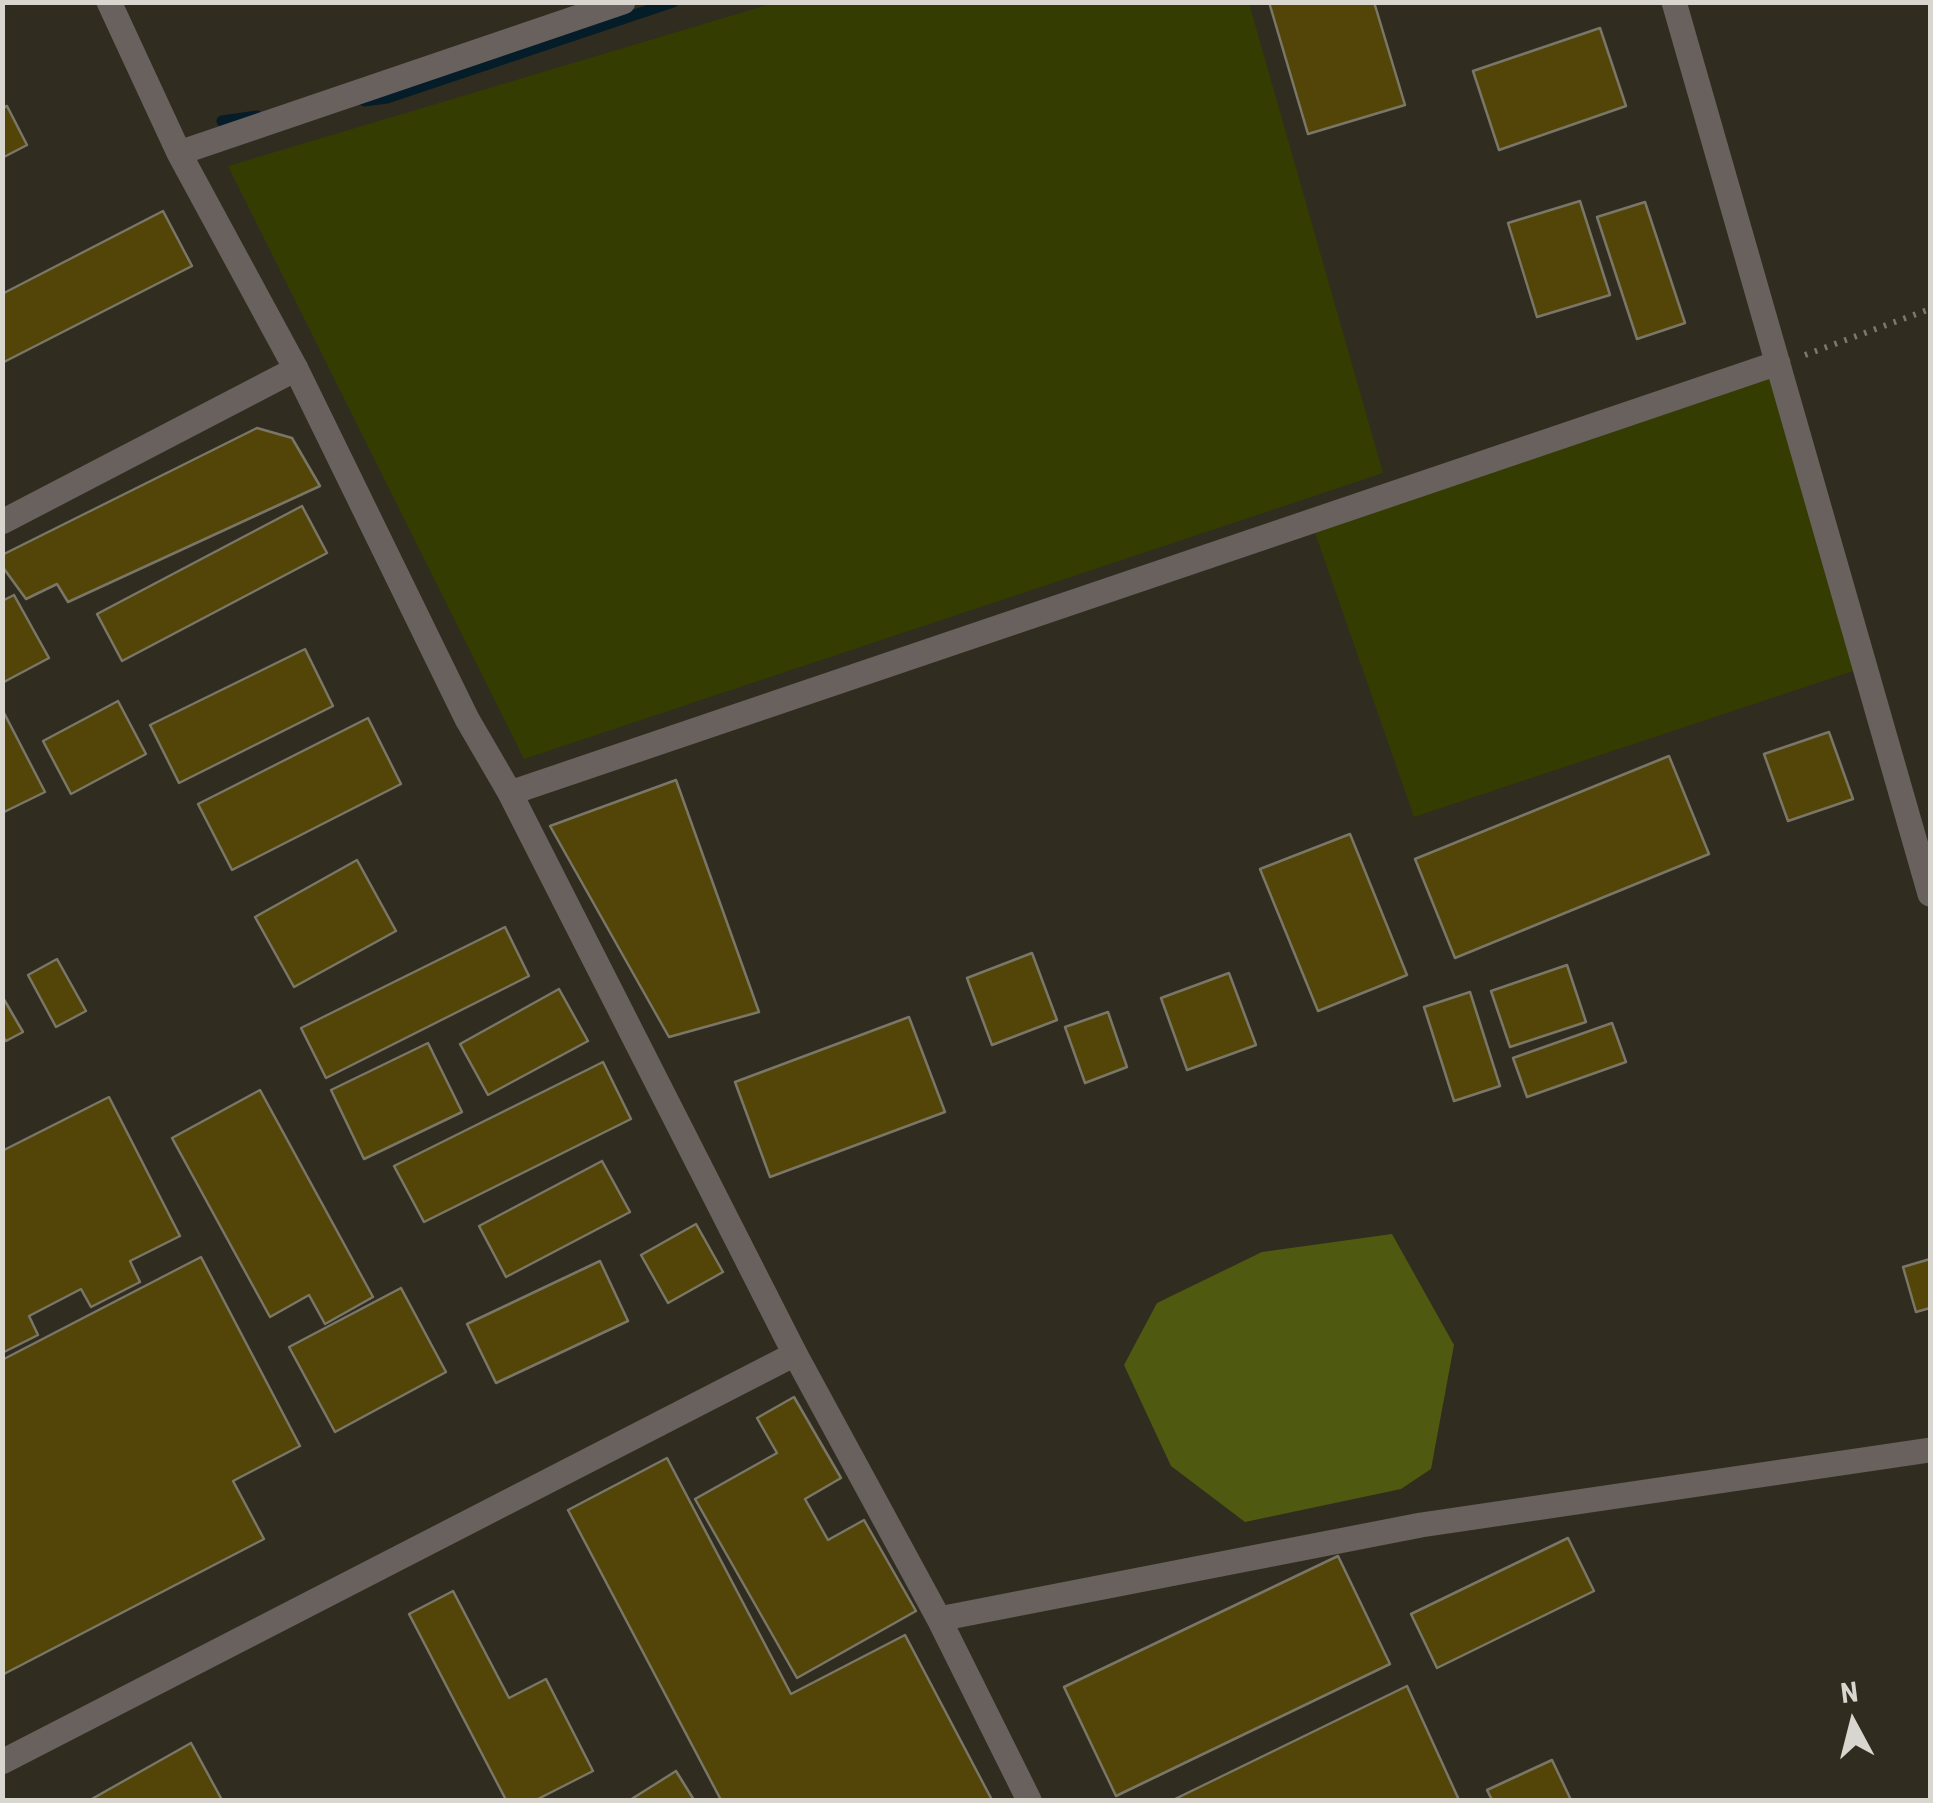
<!DOCTYPE html>
<style>
body{margin:0}
#map{position:relative;width:1933px;height:1803px;overflow:hidden;background:#302d20;font-family:"Roboto Condensed",sans-serif}
canvas{display:block}
.frame{position:absolute;inset:0;border:5px solid #d8d6ce;pointer-events:none}
.north{position:absolute;left:1803px;top:1673px;width:100px;height:100px;-webkit-text-stroke:8px #302d20;paint-order:stroke;rotate:353deg;font-size:28px;font-weight:700;line-height:40px;text-align:center;color:#d8d6ce}
.north::after{content:'';display:block;margin:auto;width:35px;height:45px;background:#d8d6ce;clip-path:polygon(50% 0,100% 100%,50% 72%,0 100%)}
</style>
<div id="map">
<canvas width="1933" height="1803"></canvas>
<div class="frame"></div>
<div class="north">N</div>
</div>
<script>
const ctx = document.querySelector('canvas').getContext('2d');
ctx.lineJoin = 'round';
function paint(path, color) { ctx.fillStyle = color; ctx.fill(path, 'evenodd'); }
const shape = rows => new Path2D(rows.map(r => 'M' + r).join(''));
function trace(path, color, width, dash) { ctx.strokeStyle = color; ctx.lineWidth = width; ctx.lineCap = dash ? 'butt' : 'round'; ctx.setLineDash(dash || []); ctx.stroke(path); }
paint(shape([
 [774,3,1249,3,1383,473,524,759,228,166],
 [1778,363,1865,667,1414,817,1311,521]
]), '#343c01');
paint(shape([
 [1392,1234,1454,1345,1431,1469,1401,1489,1245,1522,1171,1466,1124,1365,1157,1303,1262,1252]
]), '#4f5a10');
trace(shape([
 [364,101,387,98,673,2],
 [222,121,257,116]
]), '#051d29', 11);
const building = shape([
 [1269,2,1374,2,1405,105,1308,134,1269,2],
 [1600,28,1626,106,1499,150,1473,71,1600,28],
 [7,106,27,145,2,158,2,108,7,106],
 [1580,201,1610,295,1537,317,1508,223,1580,201],
 [1645,202,1685,323,1637,339,1597,217,1645,202],
 [163,211,192,266,2,363,2,294,163,211],
 [257,428,292,438,320,486,68,602,57,584,26,599,2,566,2,555,257,428],
 [302,506,327,553,122,661,97,614,302,506],
 [14,595,49,658,2,683,2,601,14,595],
 [305,649,333,706,179,783,150,725,305,649],
 [118,701,146,754,71,794,43,741,118,701],
 [2,709,45,792,2,813,2,709],
 [368,718,401,784,232,870,198,804,368,718],
 [1829,732,1853,799,1788,821,1764,754,1829,732],
 [1669,756,1709,854,1455,958,1415,859,1669,756],
 [676,780,759,1012,669,1037,550,826,676,780],
 [1350,834,1407,975,1318,1011,1260,869,1350,834],
 [357,860,396,931,294,987,255,917,357,860],
 [505,927,529,976,326,1078,301,1028,505,927],
 [1032,953,1057,1020,992,1045,967,978,1032,953],
 [57,959,86,1011,56,1027,28,975,57,959],
 [1567,965,1586,1022,1510,1047,1491,991,1567,965],
 [1229,973,1256,1045,1187,1070,1161,998,1229,973],
 [559,989,588,1041,488,1095,460,1044,559,989],
 [1470,992,1500,1086,1454,1101,1424,1007,1470,992],
 [2,996,23,1032,6,1041,2,1035,2,996],
 [1108,1012,1127,1067,1085,1083,1065,1027,1108,1012],
 [909,1017,945,1112,770,1177,735,1082,909,1017],
 [1612,1023,1626,1062,1527,1097,1513,1058,1612,1023],
 [428,1043,462,1112,364,1159,331,1090,428,1043],
 [603,1062,631,1119,424,1222,394,1166,603,1062],
 [260,1090,373,1297,325,1324,309,1295,270,1317,172,1138,260,1090],
 [109,1097,180,1236,130,1261,140,1282,91,1307,81,1289,29,1316,38,1335,2,1353,2,1151,109,1097],
 [602,1161,630,1212,506,1277,479,1226,602,1161],
 [696,1224,723,1272,668,1303,641,1255,696,1224],
 [201,1257,300,1446,233,1481,264,1539,2,1675,2,1360,201,1257],
 [1930,1259,1930,1308,1916,1312,1903,1267,1930,1259],
 [600,1261,628,1321,496,1383,467,1324,600,1261],
 [401,1288,446,1372,335,1432,289,1347,401,1288],
 [794,1397,841,1478,805,1499,828,1540,864,1520,916,1611,797,1678,695,1499,777,1453,757,1418,794,1397],
 [667,1458,791,1694,905,1635,992,1800,721,1800,568,1510,667,1458],
 [1568,1538,1594,1591,1437,1668,1411,1614,1568,1538],
 [1338,1556,1390,1664,1116,1796,1064,1687,1338,1556],
 [453,1591,509,1698,546,1679,593,1771,536,1800,506,1800,409,1614,453,1591],
 [1407,1686,1459,1800,1173,1800,1407,1686],
 [191,1743,222,1800,90,1800,191,1743],
 [1552,1760,1571,1800,1492,1800,1487,1790,1552,1760],
 [676,1771,694,1800,630,1800,676,1771]
]);
paint(building, '#524507');
trace(building, '#7a7768', 2.5);
trace(shape([
 [1805,355,1930,309]
]), '#7b796e', 6, [2.5, 8]);
trace(shape([
 [109,2,179,153,296,369,467,719,510,793,795,1354,939,1619,1029,1800],
 [1674,2,1930,894],
 [179,153,623,2],
 [510,793,1778,363],
 [939,1619,1421,1525,1930,1450]
]), '#68615e', 25);
trace(shape([
 [2,522,296,369],
 [2,1762,795,1354]
]), '#68615e', 25);
</script>
